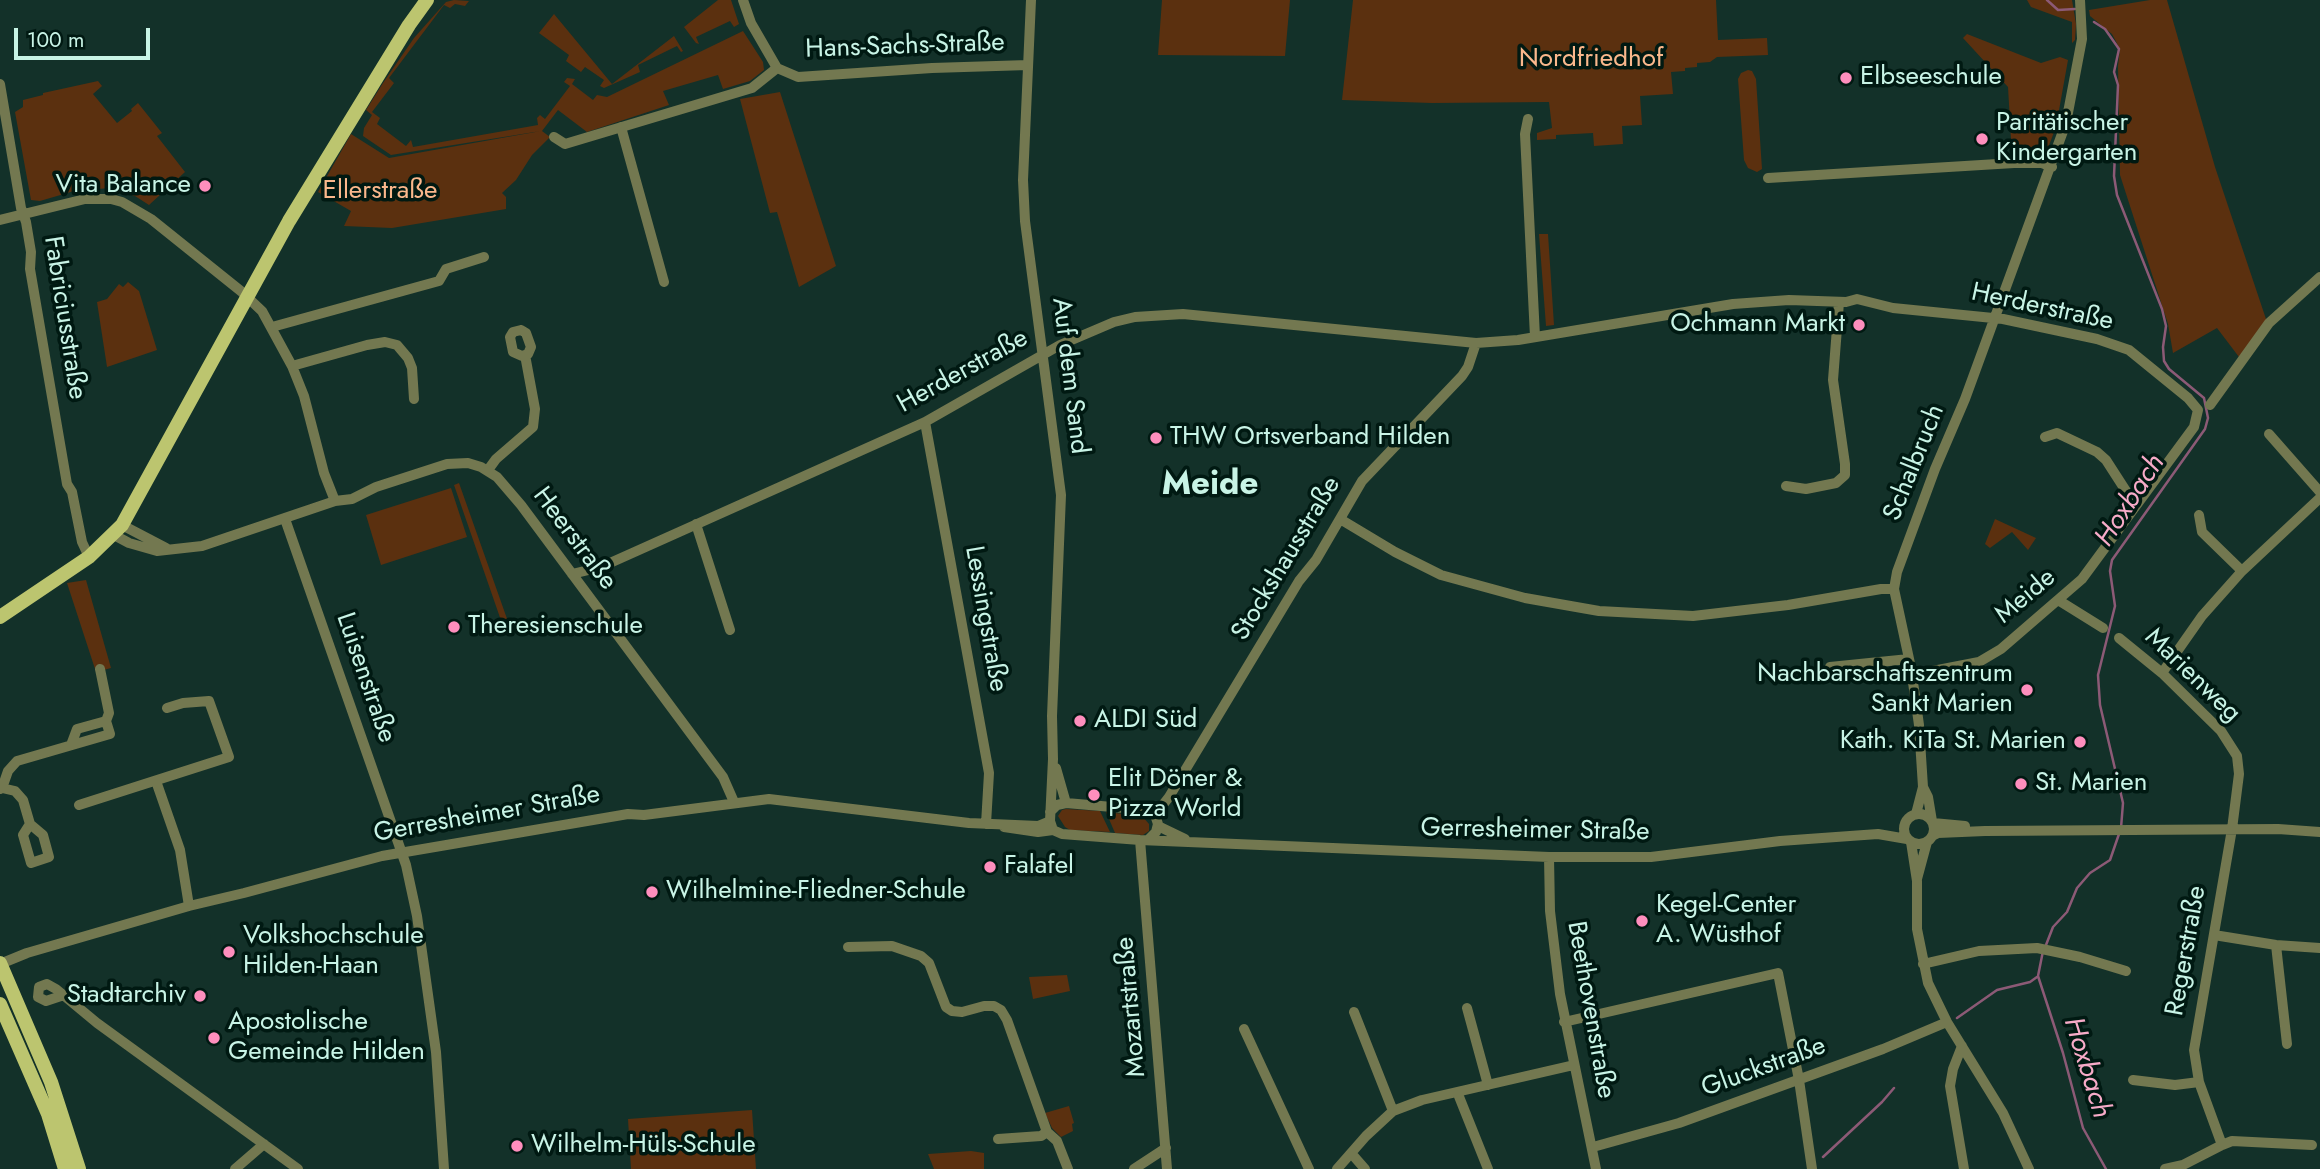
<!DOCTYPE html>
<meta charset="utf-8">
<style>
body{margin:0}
#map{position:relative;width:2320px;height:1169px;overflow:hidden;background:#133129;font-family:Jost,sans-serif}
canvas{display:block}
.scale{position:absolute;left:14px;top:28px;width:136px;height:32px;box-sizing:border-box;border:4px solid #c8f4e6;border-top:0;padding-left:9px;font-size:21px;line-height:24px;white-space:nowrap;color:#c8f4e6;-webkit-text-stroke:5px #001912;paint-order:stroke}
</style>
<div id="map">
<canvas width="2320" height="1169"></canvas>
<div class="scale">100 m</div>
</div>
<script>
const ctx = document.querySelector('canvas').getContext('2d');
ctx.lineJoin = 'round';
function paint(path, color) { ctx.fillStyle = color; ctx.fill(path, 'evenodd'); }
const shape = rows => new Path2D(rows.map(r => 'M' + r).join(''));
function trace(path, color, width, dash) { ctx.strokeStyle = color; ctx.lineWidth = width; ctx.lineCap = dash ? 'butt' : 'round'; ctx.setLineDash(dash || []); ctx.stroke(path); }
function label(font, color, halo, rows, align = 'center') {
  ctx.font = font + ' Jost,sans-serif'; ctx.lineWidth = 7; ctx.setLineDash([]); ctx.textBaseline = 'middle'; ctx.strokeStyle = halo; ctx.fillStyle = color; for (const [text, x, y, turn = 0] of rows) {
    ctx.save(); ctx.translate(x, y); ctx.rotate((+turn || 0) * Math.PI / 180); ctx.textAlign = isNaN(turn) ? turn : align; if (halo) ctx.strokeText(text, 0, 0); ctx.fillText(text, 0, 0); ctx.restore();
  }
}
paint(shape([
 [454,0,469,1,465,6,455,4,450,8,444,5,389,78,394,83,372,112,380,118,377,124,406,146,411,140,413,147,538,125,537,118,540,115,545,119,570,86,564,82,567,78,575,79,572,84,593,100,597,95,607,97,743,31,763,62,764,70,750,81,723,89,718,75,663,91,669,105,587,132,558,110,542,131,550,137,532,155,516,180,502,193,506,197,506,209,392,228,344,226,351,211,318,192,351,134,389,158,541,131,391,155,363,136,364,128,372,115,366,110,383,83,414,38,446,2],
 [718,0,731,0,739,24,734,27,730,21,696,37,699,44,696,43,684,27],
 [1162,0,1290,0,1285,56,1158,55],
 [1353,0,1716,0,1718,40,1767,38,1768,55,1717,57,1710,62,1697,63,1697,67,1685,68,1685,71,1671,72,1673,94,1640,96,1642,125,1622,126,1623,144,1594,146,1593,133,1556,135,1556,139,1537,140,1537,133,1552,128,1549,102,1432,103,1342,100],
 [2027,0,2072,0,2076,24,2075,40,2072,43,2072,22,2031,7],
 [2150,0,2167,0,2215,167,2267,322,2239,357,2217,328,2173,353,2168,324,2120,175,2118,66,2120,49,2112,34,2090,16,2089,10],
 [554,14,612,84,674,36,683,51,681,52,677,46,638,65,640,72,604,88,600,86,604,80,585,67,581,72,566,61,569,55,539,33],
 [1967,34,2041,63,2060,57,2068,60,2056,127,2048,148,2039,154,2012,157,2008,87,1963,38],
 [1748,70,1752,71,1756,79,1762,169,1757,172,1748,168,1744,160,1738,79,1741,73],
 [98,81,102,86,93,94,117,123,132,111,131,109,138,103,162,133,157,136,185,172,149,205,135,196,110,188,74,191,40,201,31,200,15,112,23,107,23,100,43,95,43,93],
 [780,92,836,266,799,287,777,212,770,213,740,99],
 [1548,234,1554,325,1546,326,1539,234],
 [128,282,139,291,157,350,107,367,97,302,107,299,119,284,123,287],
 [459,483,511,630,505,632,454,485],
 [451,488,467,537,381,565,366,515],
 [1995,519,2036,538,2028,550,2012,532,1990,548,1985,544],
 [86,580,111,668,96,672,67,583],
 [1066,809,1100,811,1110,832,1070,830,1065,827,1058,816,1062,810],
 [1106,812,1142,816,1149,824,1149,831,1143,835,1115,833],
 [1067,975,1070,991,1033,999,1029,977],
 [1069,1106,1074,1123,1072,1124,1073,1131,1061,1137,1052,1128,1045,1113],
 [752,1110,756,1169,631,1169,628,1119],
 [971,1151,984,1153,984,1169,934,1169,928,1154]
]), '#5b300f');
trace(shape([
 [2047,0,2058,10,2075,9],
 [2094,22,2105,29,2119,49,2114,72,2118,85,2114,176,2117,195,2162,309,2166,326,2163,347,2164,361,2169,369,2204,398,2208,418,2205,429,2112,560,2110,571,2115,606,2098,675,2100,705,2123,803,2121,828],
 [2046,945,2053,927,2067,912,2077,888,2090,873,2110,860,2119,834],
 [2043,951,2038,976,2063,1053,2083,1128,2106,1169],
 [1957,1018,1997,990,2030,982,2037,977],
 [1823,1157,1882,1102,1894,1088]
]), '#8c5a76', 2.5);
trace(shape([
 [743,0,751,23,777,68,798,77,932,68,1028,65],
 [1031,0,1023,180,1025,221,1061,495,1052,716,1053,759,1050,821,1052,827],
 [0,84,21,208,26,222,31,252,30,269,67,484,72,492,82,542,89,557],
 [1528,119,1525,134,1535,337],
 [621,127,664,282],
 [554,137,565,144,752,88,777,68],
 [1768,178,2014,163,2042,163,2052,167],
 [0,220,85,199,111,199,122,202,151,219,242,292,262,311,292,366,304,396,324,473,335,501],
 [272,327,439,281,446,269,484,257],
 [521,330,526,333,531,347,528,354,522,356,513,352,510,337,513,332,521,330],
 [292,366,367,345,385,342,397,345,408,358,412,368,414,399],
 [2210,405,2269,323,2320,277],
 [925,422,989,773,986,824],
 [2269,434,2320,492],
 [2045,437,2057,433,2097,452,2106,460,2135,505],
 [488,470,496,459,533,427,535,409,525,355],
 [1786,486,1806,489,1836,483,1845,475,1845,464,1833,380,1839,302],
 [2199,515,2202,532,2242,571],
 [285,519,406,865,417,916,436,1052,444,1169],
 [1340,519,1395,552,1441,575,1525,598,1599,611,1693,616,1788,605,1881,589,1894,589],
 [696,524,730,630],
 [122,525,166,548],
 [114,535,129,543,157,551,202,546,335,501,352,499,376,487,447,464,468,463,481,467,497,477,521,505,723,777,734,802],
 [572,574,601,567,925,422,1060,345,1114,322,1135,317,1183,314,1476,343,1518,340,1733,304,1789,300,1846,302,1857,299,1893,308,2003,319,2097,339,2129,350,2188,398,2198,410,2194,427,2082,579,2001,649,1979,662,1912,675],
 [2058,600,2103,628],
 [2119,638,2162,673,2221,731,2237,756,2239,774,2232,829,2194,1050,2199,1082,2222,1145,2183,1165,2165,1169],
 [1830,667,1909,659],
 [100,669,109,713,106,721],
 [2162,673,2202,616,2242,571,2320,498],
 [1056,768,1066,803],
 [156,781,180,850,189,906],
 [1923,787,1928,797,1932,821],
 [2,788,15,791,23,800,30,824,43,835,49,857,31,863,23,835,30,824],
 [0,789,2,788,8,771,17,761,110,734,106,721,77,729,71,745],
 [79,805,229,757,209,701,183,703,167,708],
 [1050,812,1057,805,1066,803,1147,810,1155,815,1158,824,1156,832,1148,840],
 '1904 829a15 15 0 1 1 30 0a15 15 0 1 1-30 0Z',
 [1916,814,1923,787,1919,725,1911,668,1894,589,1897,572,1935,469,1965,399,2066,123,2082,39,2080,0],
 [1155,815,1169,797,1299,581,1316,560,1362,481,1462,376,1468,367,1476,343],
 [1933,823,1965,826],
 [1158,826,1185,839],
 [1004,827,1038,832,1053,830,1062,834,1140,840,1549,857,1651,857,1780,841,1878,834,1907,839],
 [1932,836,1938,833,1985,831,2278,829,2320,832],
 [1140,840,1167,1169],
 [1911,842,1917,881,1917,929,1928,983,1947,1022,2003,1113,2029,1169],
 [1549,857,1550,911,1560,994,1596,1169],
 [1917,879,1927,842],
 [2214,935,2276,945,2320,948],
 [2276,945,2287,1044],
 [848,947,892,946,921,956,929,963,946,1007,952,1011,962,1012,984,1006,994,1006,1001,1010,1007,1020,1047,1132,1057,1141,1068,1169],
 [0,964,27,953,189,906,244,893,382,856,628,814,644,815,769,799,969,823,1038,826,1050,821],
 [1923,964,1979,951,2037,948,2080,957,2126,971],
 [61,996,46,1001,38,997,39,987,47,984,56,989,97,1023,298,1169],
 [1467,1008,1488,1085],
 [1354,1012,1393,1111],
 [1564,1022,1778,973,1799,1080,1812,1169],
 [1244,1029,1309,1169],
 [1962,1046,1953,1069,1950,1086,1964,1169],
 [2133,1080,2175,1085,2199,1082],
 [1458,1094,1488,1169],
 [998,1139,1041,1136,1047,1132],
 [2222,1145,2232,1141,2312,1145],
 [1593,1147,1679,1123,1883,1049,1947,1022],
 [1351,1153,1365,1169],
 [235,1169,264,1144],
 [1134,1169,1166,1148],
 [1337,1169,1366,1136,1393,1111,1422,1100,1574,1065]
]), '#737850', 10);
trace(shape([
 [0,617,89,557,122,525,289,221,409,25,427,0],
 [0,963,51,1082,79,1169],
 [0,1004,48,1114,65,1169]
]), '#bcc56f', 14);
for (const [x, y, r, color] of [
 [1846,78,7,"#fe8ebd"],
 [1982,139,7,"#fe8ebd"],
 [205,186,7,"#fe8ebd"],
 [1859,325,7,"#fe8ebd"],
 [1156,438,7,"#fe8ebd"],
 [454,627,7,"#fe8ebd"],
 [2027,690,7,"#fe8ebd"],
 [1080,721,7,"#fe8ebd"],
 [2080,742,7,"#fe8ebd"],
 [2021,784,7,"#fe8ebd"],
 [1094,795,7,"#fe8ebd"],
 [990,867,7,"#fe8ebd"],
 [652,892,7,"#fe8ebd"],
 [1642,921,7,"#fe8ebd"],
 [229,952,7,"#fe8ebd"],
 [200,996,7,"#fe8ebd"],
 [214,1038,7,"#fe8ebd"],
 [517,1146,7,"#fe8ebd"]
]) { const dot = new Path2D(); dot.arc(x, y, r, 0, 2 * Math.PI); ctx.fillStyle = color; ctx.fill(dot); trace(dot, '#001912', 2.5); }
label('26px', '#c8f4e6', '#001912', [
 ["Hans-Sachs-Straße",905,47,-2],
 ["Herderstraße",2042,308,12],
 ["Fabriciusstraße",64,318,81],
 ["Herderstraße",963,372,-29],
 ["Auf dem Sand",1069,376,83],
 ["Schalbruch",1915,463,-68],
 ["Heerstraße",574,539,53],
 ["Stockshausstraße",1287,559,-59],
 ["Meide",2026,597,-40],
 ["Lessingstraße",985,619,80],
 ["Marienweg",2192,676,44],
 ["Luisenstraße",365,678,71],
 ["Gerresheimer Straße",487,815,-10],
 ["Gerresheimer Straße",1535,831,1],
 ["Regerstraße",2187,951,-80],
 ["Mozartstraße",1132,1007,-95],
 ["Beethovenstraße",1590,1010,80],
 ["Gluckstraße",1764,1068,-20]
]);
label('26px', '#fab88c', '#001912', [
 ["Nordfriedhof",1591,60],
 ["Ellerstraße",380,192]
]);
label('26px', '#c8f4e6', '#001912', [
 ["Elbseeschule",1860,78],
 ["Paritätischer",1996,124],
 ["Kindergarten",1996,154],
 ["Vita Balance",191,186,"right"],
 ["Ochmann Markt",1845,325,"right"],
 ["THW Ortsverband Hilden",1170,438],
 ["Theresienschule",468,627],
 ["Nachbarschaftszentrum",2013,675,"right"],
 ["Sankt Marien",2013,705,"right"],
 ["ALDI Süd",1094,721],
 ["Kath. KiTa St. Marien",2066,742,"right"],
 ["Elit Döner &",1108,780],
 ["Pizza World",1108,810],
 ["St. Marien",2035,784],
 ["Falafel",1004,867],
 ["Wilhelmine-Fliedner-Schule",666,892],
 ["Kegel-Center",1656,906],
 ["A. Wüsthof",1656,936],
 ["Volkshochschule",243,937],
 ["Hilden-Haan",243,967],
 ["Stadtarchiv",186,996,"right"],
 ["Apostolische",228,1023],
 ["Gemeinde Hilden",228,1053],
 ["Wilhelm-Hüls-Schule",531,1146]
], 'left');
label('italic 28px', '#f7abc8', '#001912', [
 ["Hoxbach",2131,501,-57],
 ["Hoxbach",2086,1068,73]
]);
label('bold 33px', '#c8f4e6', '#001912', [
 ["Meide",1210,486]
]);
</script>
